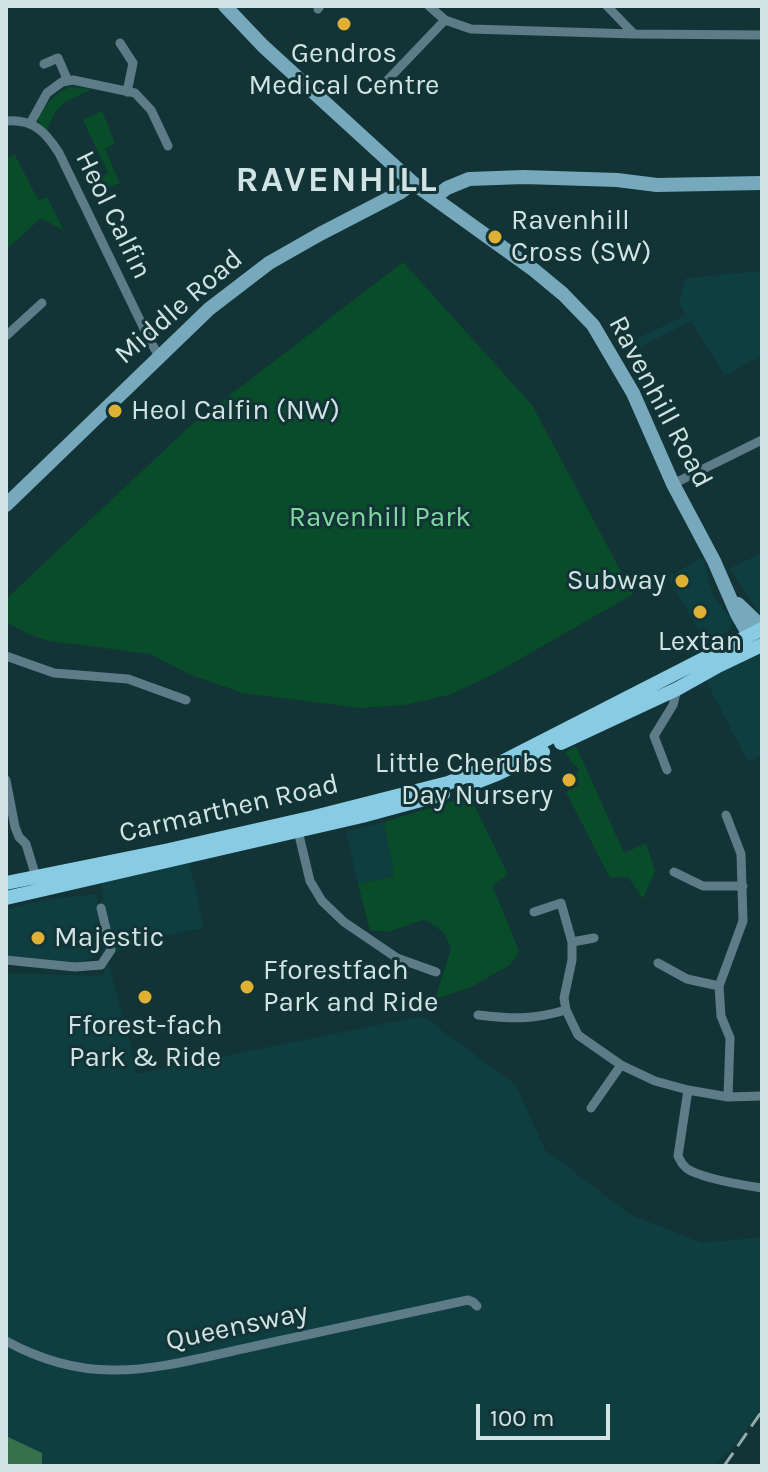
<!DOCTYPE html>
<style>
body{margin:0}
#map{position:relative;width:768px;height:1472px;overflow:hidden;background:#123436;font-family:Karla,sans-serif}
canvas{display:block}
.frame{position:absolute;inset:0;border:8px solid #d1e3e4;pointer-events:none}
.scale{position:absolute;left:476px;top:1404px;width:134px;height:36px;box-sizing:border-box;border:4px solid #d1e3e4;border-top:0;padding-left:10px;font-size:24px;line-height:28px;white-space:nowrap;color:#d1e3e4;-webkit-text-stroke:6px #123436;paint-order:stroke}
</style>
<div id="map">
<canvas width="768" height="1472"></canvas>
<div class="frame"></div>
<div class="scale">100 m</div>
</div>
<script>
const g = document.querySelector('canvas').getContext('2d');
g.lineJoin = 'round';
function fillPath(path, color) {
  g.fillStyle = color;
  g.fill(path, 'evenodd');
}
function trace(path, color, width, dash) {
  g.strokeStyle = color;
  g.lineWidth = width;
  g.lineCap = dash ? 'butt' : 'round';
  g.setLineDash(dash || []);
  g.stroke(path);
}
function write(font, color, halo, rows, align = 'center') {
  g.font = font + ' Karla,sans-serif';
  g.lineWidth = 6;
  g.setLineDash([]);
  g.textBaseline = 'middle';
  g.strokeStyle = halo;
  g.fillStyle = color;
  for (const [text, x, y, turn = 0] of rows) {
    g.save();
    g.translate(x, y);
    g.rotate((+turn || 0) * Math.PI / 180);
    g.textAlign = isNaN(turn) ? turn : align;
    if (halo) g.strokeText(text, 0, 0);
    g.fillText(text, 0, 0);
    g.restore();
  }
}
const built = new Path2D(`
 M762,271V355L725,376L691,321L629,353L624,345L686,315L679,302L686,278Z
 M762,553V613H759L730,568Z
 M703,557L709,583L714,597L731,619L730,628L727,632L706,643L668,577Z
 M762,654V754L748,762L705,679Z
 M384,822L394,876L358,884L346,831Z
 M189,862L204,928L133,942L107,959L128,1035L136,1074L422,1016L516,1085L545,1150L631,1215L702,1243L762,1237V1407L738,1442L714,1466H42L41,1453L6,1436V973L104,976L102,883Z
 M97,894L101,953L79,963L6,956V910L43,900Z`);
const green = new Path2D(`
 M70,87L92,89C66,102 57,101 47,131L40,125L38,118C46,104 54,93 70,87Z
 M102,111L115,143L105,149L120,183L106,188L101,177L108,173L83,120Z
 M15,155L38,200L47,197L64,231L41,218L7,249L6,159Z
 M403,262L532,405L633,594L494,674L449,695L404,705L361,708L243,693L191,675L150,654L49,641L28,634L6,622V599L190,426Z
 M576,746L624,853L646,843L655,871L643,899L628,877L610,878L566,792L579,785L574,775L579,771L576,765L574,766L565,752Z
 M470,796L508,875L492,885L519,951L511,964L471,987L435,999L451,949L444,933L425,919L388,932L370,930L358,884L394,876L384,822Z`);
const forest = new Path2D(`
 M6,1436L42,1453V1466H6Z`);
const street = new Path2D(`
 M429,6L445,20L471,29L634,34L762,35
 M607,6L634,34
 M318,9L320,6
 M120,43L133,63L127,92
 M44,64L58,58L68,81
 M379,89L445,20
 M6,121C33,119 45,131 59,153L150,341L159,356
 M31,122L47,93L62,82L73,80L135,93L151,110L168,146
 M6,336L42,303
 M673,484L762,440
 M6,656L54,673L128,679L186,700
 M667,770L654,736L673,705L677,689
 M6,780L15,827L19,837L26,844L36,877
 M726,815L741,854L743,921L719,986L721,1016L730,1038L728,1097
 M298,831L310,881L322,901L344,922L397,958L436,972
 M674,872L703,886H743
 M534,912L561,903L572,942V960L564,998L566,1010L578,1035L621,1065L655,1081L688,1090L728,1097L762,1096
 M572,942L594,938
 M6,960L75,967L101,965L111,950L101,908
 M658,963L687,979L719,986
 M478,1015C512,1019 532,1020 566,1010
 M688,1090L678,1156C681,1162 684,1168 691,1171C708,1179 742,1185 762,1188
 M591,1108L621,1065
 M6,1341C39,1359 74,1370 112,1370C156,1371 208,1356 251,1347C323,1331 395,1316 468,1300L473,1302L477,1306`);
const secondary = new Path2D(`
 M225,6L263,46L413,183L534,270L563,294L593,325L633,393L673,484L714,561L737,614L749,635
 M434,198L447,188L469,179L524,177L617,180L657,185L762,183
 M6,505L209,309L269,263L320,234L401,192L413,183
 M738,604L762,627`);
const primary = new Path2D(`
 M561,743L677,689L718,666L762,645
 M474,783L497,774L543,752
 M6,883L169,850L314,817L448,783L502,762L762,629
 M6,898L362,816L443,794`);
const rail = new Path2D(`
 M724,1466L762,1411`);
const markers = [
 [344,24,8,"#e0b034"],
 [495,237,8,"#e0b034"],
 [115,411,8,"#e0b034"],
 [682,581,8,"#e0b034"],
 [700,612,8,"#e0b034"],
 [569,780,8,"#e0b034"],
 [38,938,8,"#e0b034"],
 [247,987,8,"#e0b034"],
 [145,997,8,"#e0b034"]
];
const poiNames = [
 ["Gendros",344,54,"center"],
 ["Medical Centre",344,86,"center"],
 ["Ravenhill",511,221],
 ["Cross (SW)",511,253],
 ["Heol Calfin (NW)",131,411],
 ["Subway",666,581,"right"],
 ["Lextan",700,642,"center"],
 ["Little Cherubs",553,764,"right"],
 ["Day Nursery",553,796,"right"],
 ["Majestic",54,938],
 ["Fforestfach",263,971],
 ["Park and Ride",263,1003],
 ["Fforest-fach",145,1026,"center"],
 ["Park & Ride",145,1058,"center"]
];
const streetNames = [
 ["Heol Calfin",113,215,64],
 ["Middle Road",179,307,-41],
 ["Ravenhill Road",660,402,62],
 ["Carmarthen Road",229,809,-13],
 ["Queensway",237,1327,-12]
];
const parkNames = [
 ["Ravenhill Park",380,518]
];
const districtNames = [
 ["RAVENHILL",337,181]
];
fillPath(built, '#0e3e40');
fillPath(green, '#094c29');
fillPath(forest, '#35724c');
trace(street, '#5d7c88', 9);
trace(secondary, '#76a9bb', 14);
trace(primary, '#88cbe2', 14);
trace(rail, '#94abac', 3, [16, 8]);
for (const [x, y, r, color] of markers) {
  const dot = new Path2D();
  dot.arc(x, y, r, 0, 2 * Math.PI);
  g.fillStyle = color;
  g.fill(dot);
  trace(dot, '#123436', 3);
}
write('28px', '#d1e3e4', '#123436', poiNames, 'left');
write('28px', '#d1e3e4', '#123436', streetNames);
write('28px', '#80d89f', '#123436', parkNames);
g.letterSpacing = '2px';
write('bold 36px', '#d1e3e4', '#123436', districtNames);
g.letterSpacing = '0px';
</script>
